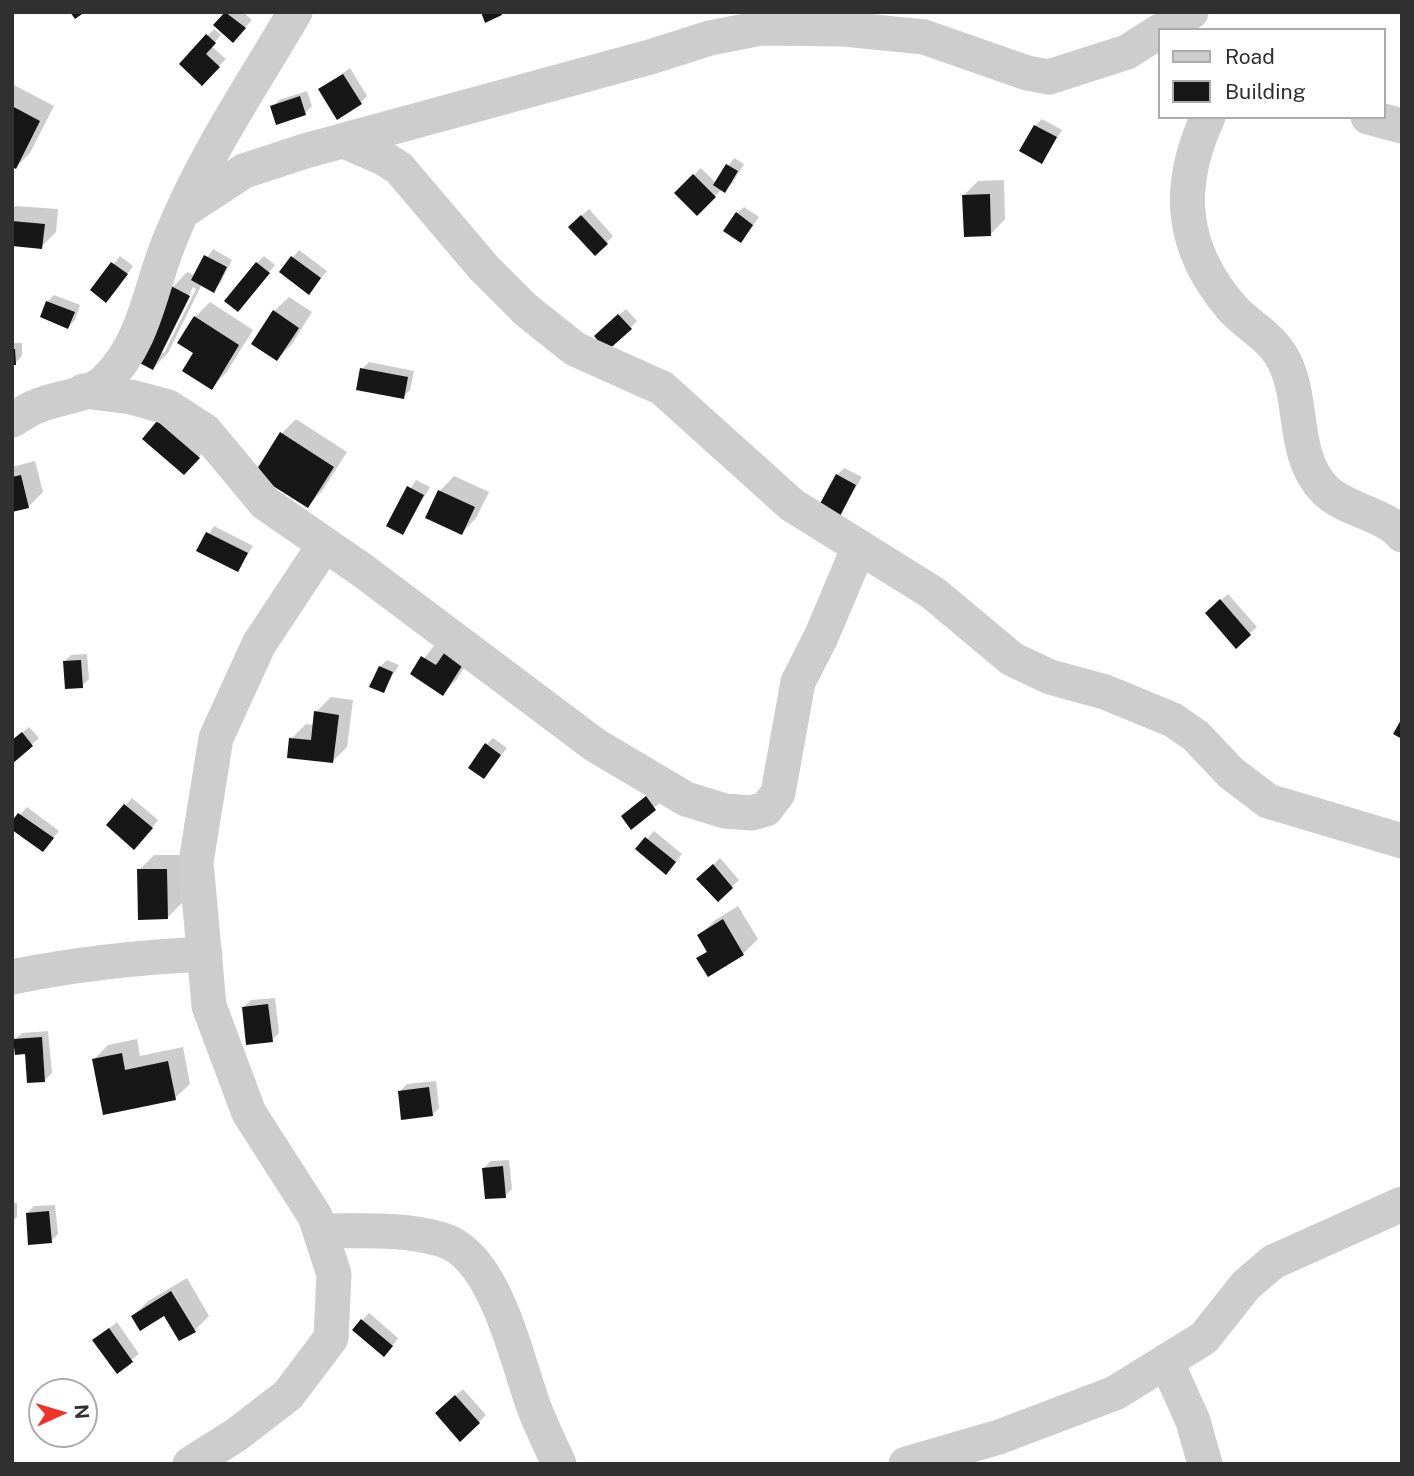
<!DOCTYPE html>
<style>
body{margin:0}
#map{position:relative;width:1414px;height:1476px;overflow:hidden;background:#fff;font-family:"Public Sans",sans-serif}
canvas{display:block}
.frame{position:absolute;inset:0;border:14px solid #303030;pointer-events:none}
.legend{position:absolute;left:1158px;top:28px;width:228px;height:91px;box-sizing:border-box;background:#fff;border:2px solid #acacac;margin:0;padding:9px 12px;list-style:none;font-size:21px;color:#303030}
.legend li{display:flex;align-items:center;gap:14px;height:35px}
.legend b{width:35px;border:2px solid #acacac}
.north{position:absolute;left:28px;top:1378px;width:70px;height:70px;box-sizing:border-box;background:#fff;border:2px solid #acacac;border-radius:50%;rotate:86deg;font-size:19px;font-weight:700;line-height:28px;text-align:center;color:#303030}
.north::after{content:'';display:block;margin:auto;width:24px;height:32px;background:#f0332a;clip-path:polygon(50% 0,100% 100%,50% 72%,0 100%)}
</style>
<div id="map">
<canvas width="1414" height="1476"></canvas>
<div class="frame"></div>
<ul class="legend">
<li><b style="height:9px;background:#cdcdcd"></b>Road</li>
<li><b style="height:19px;background:#171717"></b>Building</li>
</ul>
<div class="north">N</div>
</div>
<script>
const g = document.querySelector('canvas').getContext('2d');
g.lineJoin = 'round';
function fillPath(path, color) {
  g.fillStyle = color;
  g.fill(path, 'evenodd');
}
function trace(path, color, width, dash) {
  g.strokeStyle = color;
  g.lineWidth = width;
  g.lineCap = dash ? 'butt' : 'round';
  g.setLineDash(dash || []);
  g.stroke(path);
}
const shadow = new Path2D(`
 M228,12H243L252,20L233,40L216,25Z
 M214,29L221,35L211,46L226,59L202,84L181,64Z
 M350,68L367,96L360,103L320,89Z
 M12,84L54,106L30,153L16,167L12,166Z
 M307,91L312,106L305,113L272,107L279,100Z
 M1042,119L1062,130L1042,162L1035,126Z
 M734,158L744,164L732,184L725,190L722,189L697,214L676,193L701,168L716,183Z
 M1004,180L1005,219L991,234L963,196L978,181Z
 M15,206L58,209L56,232L41,247L12,244V209Z
 M744,207L759,217L747,234L737,213Z
 M589,209L613,236L595,254L570,227Z
 M213,249L232,260L220,284L213,290L202,284L168,353L153,368L136,359L173,287L187,272L195,276ZM193,287L196,289L164,353H160Z
 M299,250L327,271L309,292L281,272Z
 M120,256L133,266L113,294L93,290Z
 M264,256L275,265L245,303L257,263Z
 M54,295L80,305L75,320L68,327L47,302Z
 M289,297L312,312L292,344L277,359L274,311Z
 M210,302L253,330L226,373L211,388L196,353L195,317Z
 M626,309L637,321L630,328L603,329Z
 M12,343H22V356L15,363H12Z
 M369,362L414,371L410,390L403,397L362,369Z
 M296,419L347,452L322,491L308,506L282,433Z
 M159,422L213,442L184,473Z
 M35,461L43,492L28,507L12,511V467Z
 M844,468L862,477L837,520V475Z
 M454,476L489,492L476,518L462,533L440,491Z
 M416,480L430,487L403,533L388,526Z
 M214,526L253,546L237,570L199,550Z
 M1228,594L1257,627L1236,646L1207,613Z
 M437,642L480,643L457,679L443,694L412,674Z
 M87,654L89,679L82,686L64,662L71,655Z
 M387,660L399,665L383,691L380,667Z
 M331,697L353,700L347,747L332,762L291,739L306,724L314,725L316,712Z
 M29,727L39,738L12,762V741Z
 M493,738L507,748L484,777L486,745Z
 M653,791L662,801L631,827L630,810Z
 M132,798L158,820L141,841L108,825Z
 M27,807L59,831L43,850L12,824Z
 M654,831L682,854L673,865L638,849Z
 M154,855H181L182,903L168,917L139,870Z
 M720,858L739,880L718,900L699,879Z
 M738,906L758,939L743,954L708,975L699,959L707,950L699,936L714,921Z
 M275,998L279,1033L272,1040L244,1007L251,1000Z
 M48,1031L52,1073L45,1080L27,1052L15,1040L22,1033Z
 M137,1039L140,1056L183,1047L190,1084L175,1098L93,1060L108,1045Z
 M436,1081L439,1108L432,1115L400,1091L407,1084Z
 M509,1160L512,1189L505,1196L484,1168L491,1161Z
 M12,1203H17V1217L12,1222Z
 M55,1205L58,1234L51,1241L27,1213L34,1206Z
 M187,1278L209,1316L194,1331L165,1314L133,1316L148,1301Z
 M369,1313L398,1338L391,1348L354,1330Z
 M117,1322L139,1354L117,1371L95,1340Z
 M463,1389L486,1415L479,1422L445,1406Z`);
const building = new Path2D(`
 M70,12H85L75,19Z
 M225,12L246,28L233,43L213,25Z
 M481,12H501L502,15L485,23Z
 M206,34L216,43L206,54L220,67L202,86L179,64Z
 M343,74L362,104L337,120L318,89Z
 M300,96L306,115L276,125L270,106Z
 M12,106L40,121L16,169L12,167Z
 M1034,125L1057,137L1042,164L1019,151Z
 M726,164L738,171L725,193L713,185Z
 M693,174L716,197L697,216L674,193Z
 M990,194L991,236L964,237L962,195Z
 M736,212L753,225L741,243L723,231Z
 M581,215L608,244L595,256L568,227Z
 M12,221L45,224L42,249L12,246Z
 M204,255L227,267L214,293L191,280Z
 M291,256L321,278L309,295L279,272Z
 M111,262L128,274L106,303L90,290Z
 M256,262L270,273L238,312L224,301Z
 M171,286L190,296L153,370L134,360Z
 M46,301L75,312L68,329L40,317Z
 M273,310L299,328L277,361L251,344Z
 M618,314L632,329L607,351L594,336Z
 M194,316L239,345L212,390L182,371L193,353L177,343Z
 M12,349H15L16,365H12Z
 M360,368L408,377L404,399L356,390Z
 M157,421L200,458L184,475L142,439Z
 M280,432L334,467L308,508L254,474Z
 M836,474L856,485L837,522L816,511Z
 M21,475L29,508L12,512V477Z
 M407,486L424,495L403,535L386,526Z
 M438,490L475,507L462,535L425,518Z
 M206,532L248,553L238,572L196,551Z
 M1220,599L1251,635L1236,649L1205,613Z
 M449,646L467,658L443,696L410,674L421,656L436,665Z
 M81,660L83,688L65,689L63,661Z
 M379,666L393,672L384,693L369,687Z
 M314,711L339,715L333,763L287,758L289,738L311,740Z
 M1402,718V739L1393,734Z
 M22,732L33,746L12,764V740Z
 M485,743L501,755L484,779L468,768Z
 M646,796L656,810L631,830L621,816Z
 M124,804L153,828L134,850L106,825Z
 M18,813L54,838L43,852L12,830V821Z
 M645,837L676,862L666,875L635,849Z
 M713,864L733,888L718,902L696,879Z
 M137,869H167L168,919L138,920Z
 M723,919L744,955L708,977L696,958L707,952L697,935Z
 M268,1004L273,1042L246,1045L242,1007Z
 M42,1037L45,1082L27,1083L25,1054L15,1055L13,1039Z
 M122,1053L125,1070L168,1061L176,1100L103,1115L92,1059Z
 M429,1087L433,1116L401,1120L398,1091Z
 M503,1166L506,1198L485,1199L482,1168Z
 M49,1211L52,1243L28,1245L26,1213Z
 M171,1291L196,1332L179,1341L164,1316L140,1331L131,1316Z
 M361,1319L393,1346L384,1357L352,1330Z
 M109,1328L133,1362L117,1374L92,1340Z
 M455,1395L480,1423L460,1442L435,1413Z`);
const street = new Path2D(`
 M1163,30L1191,12
 M1208,117C1175,188 1181,249 1232,308C1251,329 1274,337 1286,365C1304,406 1292,456 1325,490C1345,510 1387,515 1402,535
 M1368,117L1402,126
 M344,141L383,158L399,168L484,268L526,310L575,349L662,388L792,505L933,593L1012,659L1050,677L1105,692L1173,720L1196,736L1231,773L1268,801L1402,841
 M183,211L244,171L305,151L650,57L710,38L761,28L844,29L924,37L1027,73L1049,77L1127,52L1160,31
 M83,391L131,397L168,407L205,431L265,503L362,570L595,745L686,799L725,811L751,813L766,809L778,793L798,682L821,637L859,547
 M12,420C20,416 27,410 35,407C56,397 87,397 105,381C146,342 150,286 171,237C203,157 252,86 295,12
 M12,977C76,964 140,957 205,954
 M320,1231C360,1231 404,1228 443,1240C497,1257 517,1363 535,1410C542,1428 551,1446 559,1464
 M1166,1361L1193,1421L1205,1464
 M190,1464L236,1435L288,1395L331,1338L334,1274L315,1216L249,1113L209,1006L196,862L216,738L259,644L325,544
 M906,1464L999,1437L1115,1393L1204,1338L1246,1285L1273,1262L1402,1204`);
fillPath(shadow, '#0003');
fillPath(building, '#171717');
trace(street, '#cdcdcd', 35);
</script>
